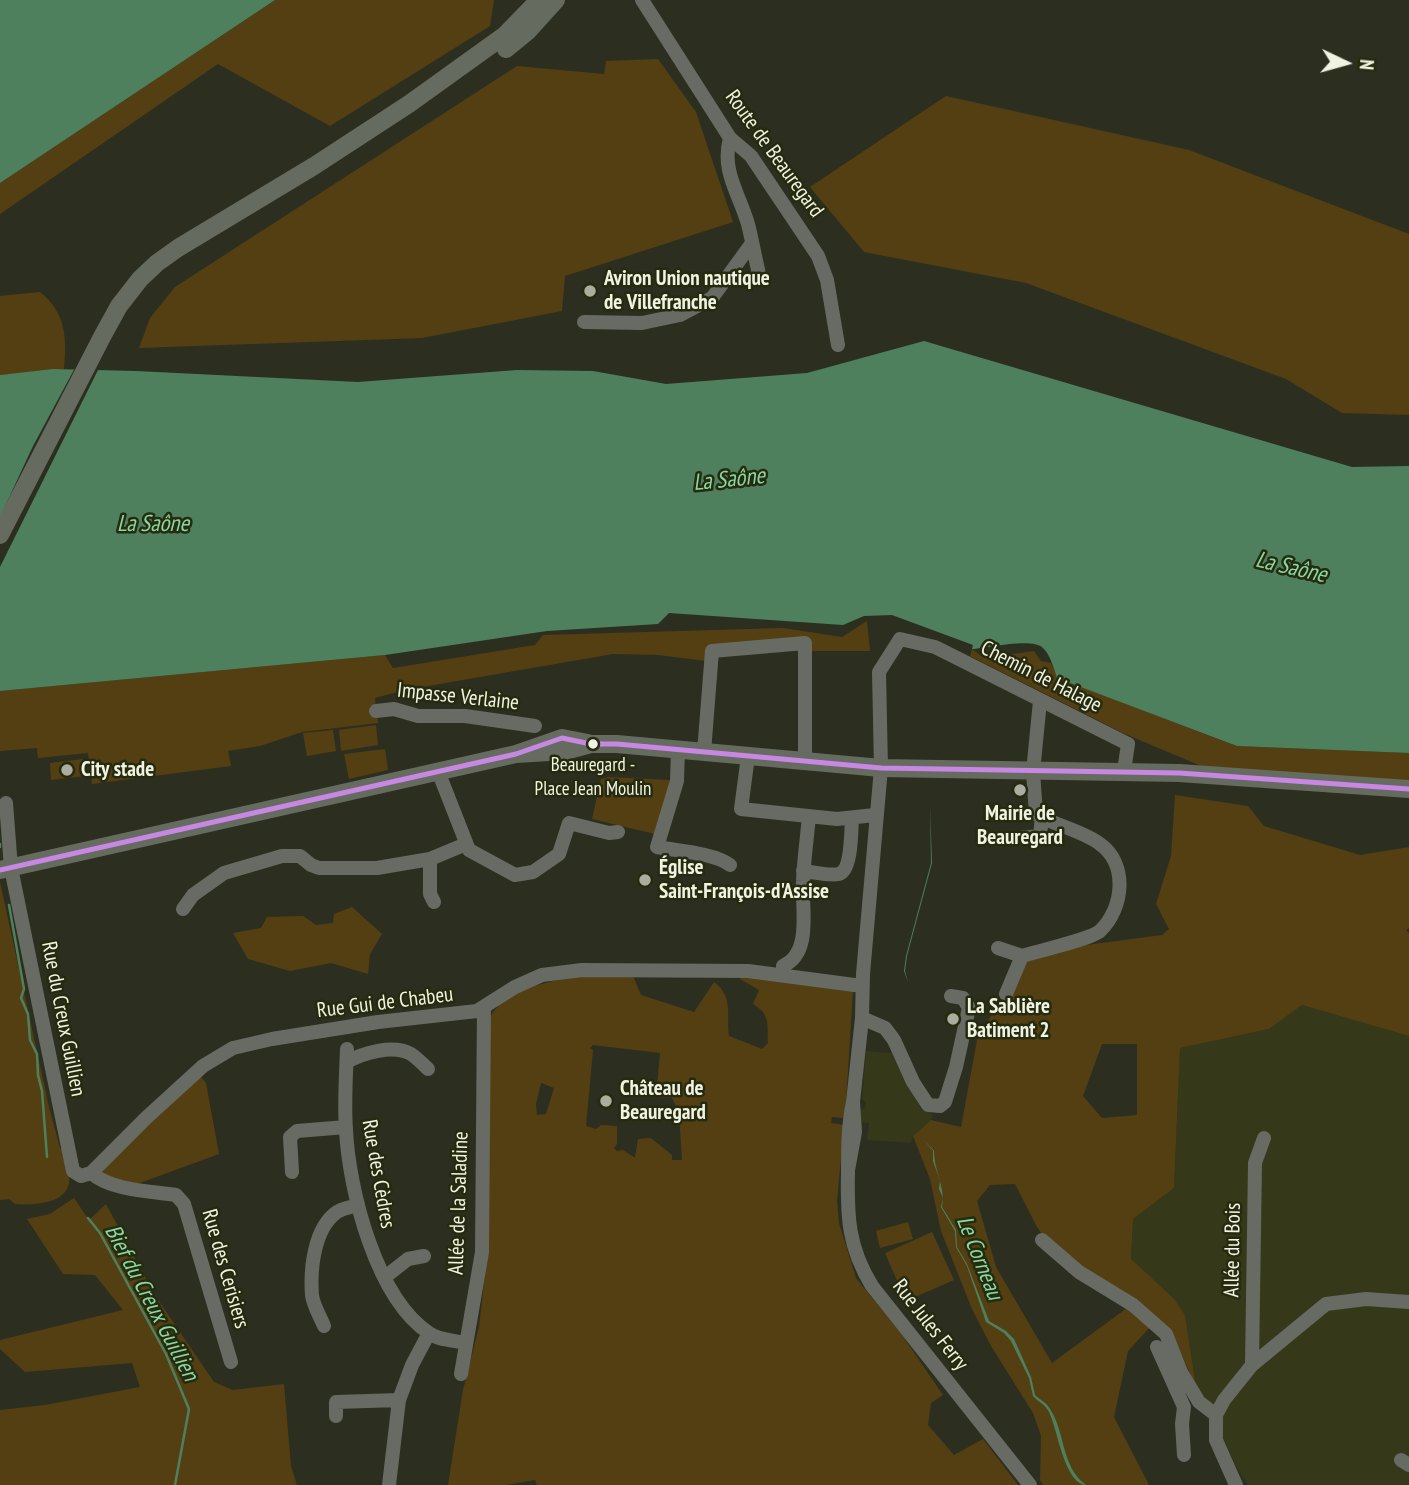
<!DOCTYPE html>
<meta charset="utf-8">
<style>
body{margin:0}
#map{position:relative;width:1409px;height:1485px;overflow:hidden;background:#2c2f1f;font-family:"PT Sans Narrow",sans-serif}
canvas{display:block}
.north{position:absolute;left:1311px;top:28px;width:70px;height:70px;-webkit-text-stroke:5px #262b0f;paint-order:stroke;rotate:95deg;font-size:19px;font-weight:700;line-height:28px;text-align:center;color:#f0f3e2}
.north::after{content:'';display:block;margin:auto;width:24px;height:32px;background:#f0f3e2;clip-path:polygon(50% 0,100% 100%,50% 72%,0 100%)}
</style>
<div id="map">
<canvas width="1409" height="1485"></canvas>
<div class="north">N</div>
</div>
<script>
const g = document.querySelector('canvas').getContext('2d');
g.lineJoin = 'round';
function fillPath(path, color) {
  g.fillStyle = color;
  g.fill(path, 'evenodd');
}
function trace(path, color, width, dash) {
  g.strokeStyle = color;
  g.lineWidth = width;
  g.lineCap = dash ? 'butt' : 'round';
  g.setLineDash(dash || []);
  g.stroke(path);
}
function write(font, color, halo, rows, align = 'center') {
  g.font = font + ' "PT Sans Narrow",sans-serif';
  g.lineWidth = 5;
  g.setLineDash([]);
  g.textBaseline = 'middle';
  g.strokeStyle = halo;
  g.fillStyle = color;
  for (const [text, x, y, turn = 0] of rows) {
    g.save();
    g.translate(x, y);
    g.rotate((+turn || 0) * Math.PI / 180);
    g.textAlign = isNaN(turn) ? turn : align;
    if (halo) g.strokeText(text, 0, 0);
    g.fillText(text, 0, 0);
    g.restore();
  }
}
const built = new Path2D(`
 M1302,1005L1409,1036V1485H1248L1237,1468L1211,1412L1196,1387L1185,1315L1131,1259L1133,1219L1174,1188L1180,1048L1269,1029Z
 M866,1051L893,1053L921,1109L933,1115L931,1120L913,1136L911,1143L867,1140L869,1123L860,1122L861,1109L865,1108L866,1102L862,1099Z`);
const green = new Path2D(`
 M275,0H494L490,26L330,126L218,64L0,214V183Z
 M658,59L696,112L733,222L565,276L562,311L422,338L139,348L150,318L175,287L517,66L604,74L606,61Z
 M946,96L1189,150L1409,234V415L1342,413L1286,379L1026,283L864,252L810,187Z
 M40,292C66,313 67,338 64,369L0,375V296Z
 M867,621L870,651H712L707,661L658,655L613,654L405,690L375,698L378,723L302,732L260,746L228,751L231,766L92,784L88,753L38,758L37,748L0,751V691L385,655L393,668L535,645L543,635L783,628L842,637Z
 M972,649L984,658L1034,651L1041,661L1051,663L1058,678L1237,746L1409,753V782L1201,766L1123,733L970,656Z
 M376,725L378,745L341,751L339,730Z
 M333,730L336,751L307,756L303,733Z
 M385,749L388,770L349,779L344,754Z
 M83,759L85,776L51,780L50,763Z
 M608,777L671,780L655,834L592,819L601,779Z
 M1175,795L1248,806L1264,826L1360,855L1409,847V928L1406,930L1409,933V1036L1302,1005L1269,1029L1180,1048L1174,1188L1133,1219L1131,1259L1174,1299L1185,1315L1196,1387L1172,1333L1053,1250L1037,1227L1015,1184L990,1185L977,1201L996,1267L1052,1363L1127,1308L1154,1323L1128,1351L1114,1417L1149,1485H1043L1040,1480L1041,1436L1033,1413L991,1346L972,1309L941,1231L930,1179L913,1136L931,1120L961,1127L978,1035L1006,994L1026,956L1056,949L1162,935L1169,929L1156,904L1171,856ZM1102,1044H1137V1115L1102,1118L1083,1096Z
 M0,882L49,1107L60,1148L63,1150C65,1160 71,1173 69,1183C65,1205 31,1205 15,1204L9,1199L0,1200Z
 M352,907L382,934L370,954L368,974L331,963L290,971L248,959L233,933L261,928L267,917L303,916L316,925L333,923L334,914Z
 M577,976H633L641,995L694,1012L714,982C734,997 726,1014 729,1036L762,1049L768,1043C767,1024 771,1015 753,1004L759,990L740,979L742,976L853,991L845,1118L832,1117L831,1123L844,1125L837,1201L839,1223L856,1278L902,1335L943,1395L931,1403L928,1425L954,1455L983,1439L1018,1485H537L535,1480L506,1485H448L463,1390L479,1327L484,1283L488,1174L487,1023C502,989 544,983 577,976ZM593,1045L660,1053L656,1097L672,1098L679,1112L682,1160H672V1155L651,1138L638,1139L635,1158L623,1150L617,1151L614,1148L617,1144V1126L601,1125L596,1129L586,1126L593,1050L590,1048ZM541,1083L554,1088L546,1114L537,1115L536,1104Z
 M200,1076L206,1083L219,1154L137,1184L110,1178L103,1172V1167Z
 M74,1198L89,1220L106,1204L154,1294L214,1382L233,1390L284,1384L291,1466L297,1485H0V1410L45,1405L140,1387L132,1363L25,1372L0,1349V1340L123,1310L95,1275L63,1274L27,1219L50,1214Z
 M908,1222L913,1239L880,1248L876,1231Z
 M932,1232L954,1280L906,1301L885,1253Z`);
const water = new Path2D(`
 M0,0H275L0,183Z
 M924,341L1352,467L1409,466V753L1237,746L1057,678C1054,669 1050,654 1043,648C1033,637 986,648 972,649L973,645L892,615L864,616L843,625L669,613L658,624L547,631L385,655L0,691V375L53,369L136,371L358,382L517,370L593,371L666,384L807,373Z
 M930,804L932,863L907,956L905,971L908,982L904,971L906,956L931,863Z
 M924,1140L934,1151C934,1171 946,1188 942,1207L956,1230L957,1247L967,1264L989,1321L1006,1331L1014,1339L1031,1377L1035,1395C1039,1399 1044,1401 1048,1406C1066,1430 1060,1466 1086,1485C1064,1483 1058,1430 1049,1412C1045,1404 1038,1402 1033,1396L1029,1378L1011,1341L1004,1333L986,1322L967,1266L956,1247L955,1231L941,1207L943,1198L939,1189L940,1181L933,1161V1151Z`);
const pier = new Path2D(`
 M76,366H100L0,567V517L33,446Z`);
const stream = new Path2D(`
 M0,844V847
 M9,905L24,989L21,998L28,1014L30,1040L37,1054L38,1075L42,1091L47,1157
 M88,1218L100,1233L166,1354L189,1409L175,1485`);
const minor = new Path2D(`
 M642,0L730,138L751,156L818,256L827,280L838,345
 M730,138C721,171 739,193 748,224C752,240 755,257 759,274
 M584,322L642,323L680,315L712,298L752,243
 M376,711L394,709L418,716H465L535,726
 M678,749L677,781L657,847C678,851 714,853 730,865
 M704,752L712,651L805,643V762
 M748,756L741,809L837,819L875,815
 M438,771L469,850L515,875L533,872L559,854L569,823L609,833L618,832
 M6,803L11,868L73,1171L81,1176L91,1173L146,1118L203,1066L233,1048L272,1039L378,1022L477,1011L515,987L542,975L582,970L748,971L862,986
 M1008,839L1040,836L1042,817
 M430,859V894L434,902
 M803,871C814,872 829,876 839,874C852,870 851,831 852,819
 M183,909L193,895L224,873L282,856H300L311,865L319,868H377L430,859L466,844
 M998,948L1022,956
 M783,966C813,953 801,906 803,881C804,859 807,838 809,816
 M1006,994L1022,956C1038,951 1091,939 1100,931C1124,908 1128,864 1100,844C1083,831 1056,826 1036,814L1033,772L1040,701
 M862,1018L885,1028L894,1040L913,1082L928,1105L940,1106L945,1102L956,1067L969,1008L963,998L951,996
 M347,1049C346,1076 344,1103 346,1130C349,1190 376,1298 429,1333C438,1340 453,1340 465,1343
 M347,1062C363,1053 393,1044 411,1054C417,1058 423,1064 428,1069
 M853,1102L862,1018L863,974L881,768L879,672L900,639L935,647L955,657L1128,744L1124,771
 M848,1170L855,1132L853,1102C848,1125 848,1148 848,1172C847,1216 848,1247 872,1286L1030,1485
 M292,1172L290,1137L297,1131L346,1127
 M91,1173C113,1191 150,1191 176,1195L184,1204L231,1362
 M1042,1240L1079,1272L1133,1305L1166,1334L1181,1372L1199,1402L1216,1415
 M385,1277L408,1259L424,1256
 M324,1326C320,1316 313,1305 312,1295C310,1269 314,1228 337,1212C343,1208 351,1207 358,1205
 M1157,1347L1184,1407L1182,1424L1184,1455
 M1252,1365L1255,1163L1264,1138
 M461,1374L482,1252L484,1007
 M336,1416V1402L399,1400
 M1401,1460L1409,1465
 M389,1485L399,1400L412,1365L429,1333
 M1236,1485L1216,1440V1415L1224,1400L1252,1365L1326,1304L1366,1299L1409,1302`);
const major = new Path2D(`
 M506,49L528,31L556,0
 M0,535L103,335L119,306L140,279L157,263L178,248L314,166L409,104L505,35L539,0
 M516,754L565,751L591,744H617L881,768L1179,773L1409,789
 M0,870L516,754L562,738L588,743`);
const bus1 = new Path2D(`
 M0,870L516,754L562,738L591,744H617L881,768L1179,773L1409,789`);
const markers = [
 [590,291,7,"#abae9e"],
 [593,744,6,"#f0f3e2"],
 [67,770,7,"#abae9e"],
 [1020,790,7,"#abae9e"],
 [645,880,7,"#abae9e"],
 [953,1019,7,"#abae9e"],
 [606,1101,7,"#abae9e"]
];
const busNames = [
 ["Beauregard -",593,766],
 ["Place Jean Moulin",593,790]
];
const streetNames = [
 ["Route de Beauregard",774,154,54],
 ["Chemin de Halage",1041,677,27],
 ["Impasse Verlaine",458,697,6],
 ["Rue Gui de Chabeu",385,1003,-7],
 ["Rue du Creux Guillien",63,1019,79],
 ["Rue des Cèdres",378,1174,80],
 ["Allée de la Saladine",459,1203,-88],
 ["Allée du Bois",1233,1250,-89],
 ["Rue des Cerisiers",225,1269,74],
 ["Rue Jules Ferry",930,1325,52]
];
const poiNames = [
 ["Aviron Union nautique",604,279],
 ["de Villefranche",604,303],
 ["City stade",81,770],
 ["Mairie de",1020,814,"center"],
 ["Beauregard",1020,838,"center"],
 ["Église",659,868],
 ["Saint-François-d'Assise",659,892],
 ["La Sablière",967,1007],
 ["Batiment 2",967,1031],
 ["Château de",620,1089],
 ["Beauregard",620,1113]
];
const waterNames = [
 ["La Saône",729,480,-6],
 ["La Saône",153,524],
 ["La Saône",1291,568,13],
 ["Le Corneau",979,1258,68],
 ["Bief du Creux Guillien",151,1303,62]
];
fillPath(built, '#353919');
fillPath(green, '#543f13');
fillPath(water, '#4e805e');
fillPath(pier, '#2c2f1f');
trace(stream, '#4e805e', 2.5);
trace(minor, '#676b63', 14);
trace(major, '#666b5f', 18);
trace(bus1, '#c787e3', 5);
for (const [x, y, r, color] of markers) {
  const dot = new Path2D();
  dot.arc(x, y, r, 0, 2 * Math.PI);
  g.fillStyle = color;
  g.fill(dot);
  trace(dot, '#262b0f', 2.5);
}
write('19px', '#f0f3e2', '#262b0f', busNames);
write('21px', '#f0f3e2', '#262b0f', streetNames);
write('bold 21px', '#f0f3e2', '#262b0f', poiNames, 'left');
write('italic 23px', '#87d8a2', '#262b0f', waterNames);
</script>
